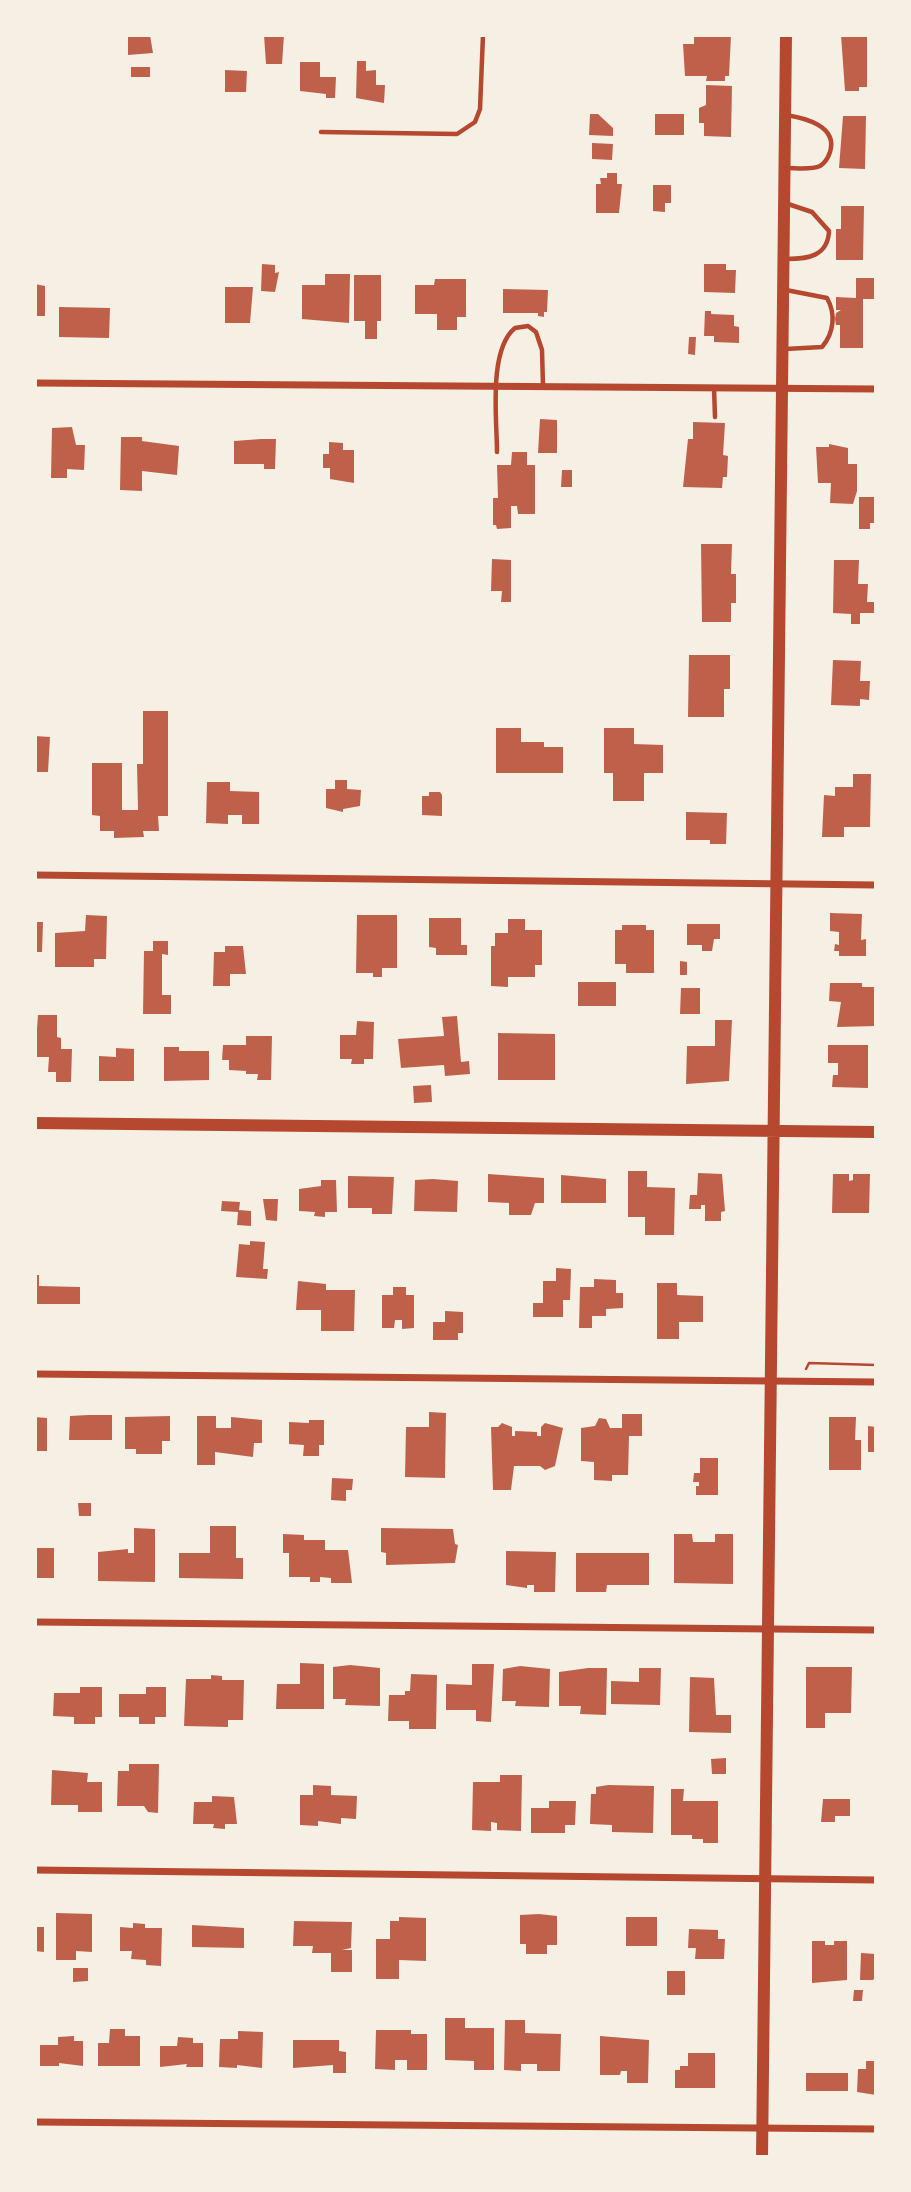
<!DOCTYPE html>
<style>
body{margin:0}
#map{position:relative;width:911px;height:2192px;overflow:hidden;background:#f6efe4;font-family:Barlow,sans-serif}
canvas{display:block}
.frame{position:absolute;inset:0;border:37px solid #f6efe4;pointer-events:none}
</style>
<div id="map">
<canvas width="911" height="2192"></canvas>
<div class="frame"></div>
</div>
<script>
const g = document.querySelector('canvas').getContext('2d');
g.lineJoin = 'round';
function fillPath(path, color) {
  g.fillStyle = color;
  g.fill(path, 'evenodd');
}
function trace(path, color, width, dash) {
  g.strokeStyle = color;
  g.lineWidth = width;
  g.lineCap = dash ? 'butt' : 'round';
  g.setLineDash(dash || []);
  g.stroke(path);
}
const building = new Path2D(`
 M128,35H150L153,53L128,55Z
 M264,35H284L282,64H266Z
 M694,35H731L729,76H725V81H706L707,76H685L683,44H694Z
 M841,35H867V87H859V91H845Z
 M357,61H366V71L376,70V85H385L384,103L356,98Z
 M300,62H320V77H336L335,98H326V94L300,91Z
 M131,67H150V77H131Z
 M225,70L247,71L246,92H225Z
 M706,85L732,86L731,137L704,136V123H699V108L706,105Z
 M590,114H598L613,128V136L589,135Z
 M655,114H684V135H655Z
 M843,116H866L865,169L839,168Z
 M592,143L613,144L612,160L592,159Z
 M607,173H617V184H622L619,213H596V184H601L600,178H607Z
 M653,185H671V203H665V212L653,211Z
 M841,206H864L863,260H836V229H841Z
 M262,264L275,265V273L279,272L275,292L261,291Z
 M704,264H726V270H736L735,293L704,292Z
 M325,274H350L349,323L302,319V285H325Z
 M354,275H381V321H377V339H365V321H354Z
 M856,278H876V299H863V348H840V325H836L835,319L836,313L841,310H836V297L856,298Z
 M435,279H466V317H457V330H437V314H415V285H434Z
 M35,284L45,286V316H35Z
 M225,287H253L250,323H225Z
 M503,289L548,290L547,312H544V317L538,316V313H503Z
 M59,307L110,308L109,338L59,337Z
 M705,311H711V314L734,315V326L739,327V343L714,342V336H704Z
 M689,337H696L695,355L688,354Z
 M540,419L557,420V453H538Z
 M693,422L725,423L723,455L728,456L727,477H723L722,488L683,487L688,439H693Z
 M72,427L76,445H85L84,470L67,469V478H51L52,428Z
 M121,437H142V441L179,446L177,475L142,471V491L120,490Z
 M261,439H276L275,469H264V464H234V441Z
 M329,442L343,443V450H354V483L330,479V468H323V454H329Z
 M829,444L848,448V464H857V491L853,504L830,503L831,483H818L816,447H829Z
 M512,452H527V465H535V514H518L517,506H511V528L497,529L496,525H493V498H498L497,465H511Z
 M562,470H572V487H561Z
 M859,497H876V523H870V529H859Z
 M701,544H732L731,574H736V603H731V622H702Z
 M492,559L511,560V602H501L502,591H491Z
 M834,560H859L858,584H868L867,602H876V613H860V624H851V614L833,613Z
 M689,655H730V689H724V717H688Z
 M833,660L861,661L860,681H870L869,700L860,699V706L831,705Z
 M143,711H168V816H158L159,831H143L144,837L114,838V831H100V816L92,815V763H122V810H138L137,764H143Z
 M496,728H521V742H544V747H563V773H496Z
 M604,728H634V744L663,745V773H644V801H613V773H604Z
 M35,736L50,737L48,772H35Z
 M853,774H871L870,827H844V837H822L824,795L835,796V787H853Z
 M335,780H347V789L361,790L360,806L343,809V812L326,808V789H335Z
 M207,782H230V791L259,792V824H242V815H228V824L206,823Z
 M429,792H440L442,795V816L422,815V796H429Z
 M686,812L727,813L726,844H710V840H686Z
 M830,913L862,914L861,940L866,939V956H839V951H834L835,944L839,945V932L830,931Z
 M86,915L107,916L106,959H94V967H55V933L85,931Z
 M357,915H397V968H382V977H373V973H356Z
 M429,918H461V945H467V955H436V948L429,947Z
 M508,919H525V930H542V965H535V977H508V987L491,986V946H495V933H508Z
 M35,922H43L42,952H35Z
 M687,924H720V939H714L712,951H702V945H687Z
 M622,925H646V930H654V973H626V964H615V930H622Z
 M153,941H168V955L162,954V995H171V1014H143L144,951H153Z
 M225,946H243L246,974H230V986H213L214,952H225Z
 M680,961L687,962V975H680Z
 M578,982H616V1006H578Z
 M830,983H862V987H876V1026L837,1027L841,1002L829,1001Z
 M681,988H700V1014H680Z
 M38,1015H57V1037L61,1038V1049H72L71,1082H56V1072H48L49,1057H35Z
 M457,1016L461,1062L469,1061L470,1074L445,1076L444,1065L401,1068L398,1039L444,1036L442,1017Z
 M715,1020H732L729,1081L686,1084L687,1046H715Z
 M357,1021L374,1022L373,1059H364V1064H351L352,1059H340V1035H356Z
 M498,1033L555,1034V1080H498Z
 M246,1036H272L271,1080H257L258,1074H246V1071L229,1070V1060H222L223,1045H246Z
 M828,1045H868V1088L832,1087L833,1075H838V1063H828Z
 M164,1047H179V1051H209V1080L164,1081Z
 M116,1048L134,1049V1081H99V1056L116,1057Z
 M431,1085L432,1102L414,1103L413,1086Z
 M628,1171H647V1187L675,1188L674,1235H645V1217H628Z
 M698,1173L722,1174L725,1211L721,1212V1221H705V1205H701V1209H689L690,1195H697Z
 M488,1174L544,1178V1203H535L531,1215H509V1203L488,1202Z
 M833,1174H849V1181L853,1180V1174H870L869,1213H832Z
 M561,1175L606,1179V1203H561Z
 M348,1176L394,1177L392,1214H372V1208H348Z
 M433,1179L458,1181L457,1212L414,1211L415,1180Z
 M321,1180H336L337,1212H325V1217L314,1216L315,1212L299,1211V1189L321,1186Z
 M263,1199H278L277,1221L266,1220Z
 M222,1201L240,1202L239,1210L251,1211V1226L237,1225L238,1212L221,1211Z
 M250,1241L265,1242L263,1269H268L267,1279L236,1277L239,1244L250,1245Z
 M556,1268L571,1269L570,1300H563V1317H533V1303H543V1281H556Z
 M35,1275H39V1286L80,1287V1304H35Z
 M594,1279L616,1280V1293H623V1308L606,1309V1316H592V1328H579L580,1287H594Z
 M298,1281L326,1284V1290H355L354,1331H321V1310H296Z
 M657,1283H677V1295L703,1296V1322H679V1339H657Z
 M393,1287H406V1295H414V1328L402,1329V1320H395L394,1328H382V1295H393Z
 M445,1311L463,1312V1333H458V1340H433V1322H445Z
 M429,1412L446,1413L445,1478L405,1477L406,1427H429Z
 M622,1414H642V1436H629L628,1475H612V1481L594,1480V1462L581,1461V1428L595,1426L599,1418L606,1419L610,1428H622Z
 M88,1415H112V1440H69L70,1416Z
 M170,1416V1441H162V1454H136V1449H125V1417Z
 M197,1416H216V1428H231V1417L262,1420V1443H254L253,1457L215,1452V1465H197Z
 M35,1417L47,1418V1451H35Z
 M829,1417H856L855,1440H861V1470H829Z
 M309,1420H324V1445H319V1456H303L304,1445L289,1444V1422L309,1423Z
 M502,1423L512,1427V1436H515V1431L537,1432V1436H541V1427L545,1423L563,1428L555,1466L545,1470L540,1466H514L511,1490H493L491,1427H498Z
 M868,1426L876,1427V1452H868Z
 M700,1458H718V1495H696V1486H699V1482H693L694,1473H700Z
 M332,1478L353,1479L352,1490H346V1501L331,1500Z
 M78,1503H91V1516H79Z
 M210,1526H236V1558H243V1579L179,1578V1553H210Z
 M134,1528L155,1529V1582L98,1581V1552L128,1549V1553H134Z
 M381,1528L453,1529L455,1544L458,1545L455,1563L386,1565V1553L381,1552Z
 M283,1534L304,1535V1540H325V1550H348L352,1583H331V1578L320,1577V1582H310V1577H289V1553H283Z
 M674,1534H692L693,1542H715V1534H733V1584L674,1583Z
 M35,1548H54V1578H35Z
 M506,1551L556,1552L555,1592H534V1585H527V1588L506,1585Z
 M576,1553H649V1585H607L606,1592H576Z
 M300,1663L324,1664V1709H276L277,1684H300Z
 M472,1664H494L491,1722L476,1721V1710H446V1684L472,1685Z
 M350,1665L380,1668V1706L345,1705L346,1699H333V1667Z
 M520,1666L550,1669L549,1707L515,1706L516,1701H502L503,1669Z
 M806,1667H852L851,1713H825V1728H806Z
 M588,1668H607L606,1715L580,1714L581,1706H559V1672Z
 M639,1668H661L660,1705L611,1704V1681L639,1682Z
 M411,1674L437,1675L436,1729H409V1721H388L389,1695H405V1691H410Z
 M211,1675L222,1676V1680H244L243,1720H228V1727L184,1726L186,1679H211Z
 M690,1677L714,1678L716,1715H731V1733L689,1732Z
 M80,1687H102V1717H95V1724H74V1717L53,1716L54,1693H80Z
 M146,1687H166V1717H155V1724H139V1717H119V1694H146Z
 M726,1758V1774H712L711,1759Z
 M129,1764H159L158,1813L148,1812L144,1806H117L118,1771H129Z
 M52,1770L88,1773L87,1782H102V1812H78V1805H51Z
 M500,1775H522L521,1831L497,1830V1823L491,1822V1831L472,1830L473,1782H500Z
 M313,1785L331,1786V1795L357,1796L356,1819L341,1818V1824L318,1821V1826L300,1825V1795H313Z
 M608,1785L654,1786L653,1833L612,1832V1825L590,1824L591,1794H596V1787Z
 M671,1789H684L683,1801H718V1843H703V1839H692V1835H671Z
 M212,1796L234,1797L237,1824H225V1829L213,1828L214,1824H193L194,1802H212Z
 M823,1799H850V1816H835V1822H821Z
 M549,1801H576L575,1825H565V1833H531V1808H549Z
 M56,1913L92,1914V1952L76,1951V1960H56Z
 M539,1914L557,1916V1945H547V1954H526V1944H520V1915Z
 M399,1917L426,1918V1961L399,1960V1979H376V1939H390V1921H399Z
 M626,1917H657V1946H626Z
 M294,1921L352,1922L351,1948L342,1950H352V1972H331V1953H312L313,1946H293Z
 M133,1923L145,1924V1928H162L161,1966L146,1965V1960L131,1959L132,1951H120V1927L133,1928Z
 M192,1925L244,1928V1948L192,1947Z
 M35,1927H44V1952L35,1951Z
 M689,1929L718,1930V1939H725L724,1959H695L696,1948H688Z
 M812,1941H825V1945H834V1941H847V1980L812,1983Z
 M861,1953L876,1954V1976L873,1980H860Z
 M73,1968H88V1981L73,1982Z
 M667,1971H685V1995H667Z
 M854,1990H863L862,2001H853Z
 M445,2018H465V2028H494V2070H474V2061L445,2060Z
 M505,2020H525V2033L561,2034L560,2071H537V2064H521V2071L504,2070Z
 M110,2029H125V2036H140V2066H98V2043H109Z
 M376,2030H411V2034H427V2070H407V2060H395V2070L375,2069Z
 M238,2031L263,2032L262,2068L237,2065V2068L219,2067L220,2039H238Z
 M74,2036V2041H83V2066L59,2063V2066H40V2045H58V2037Z
 M600,2036L649,2040L648,2083H627V2071H621L620,2075H600Z
 M178,2037L193,2038V2043H203V2067H186L187,2064L160,2067V2046H177Z
 M293,2040H339V2051L346,2052V2073H333V2065L293,2068Z
 M688,2053H715V2088H675V2070H680V2066H688Z
 M866,2061H876V2095L857,2092L858,2069H866Z
 M806,2073H848V2091H806Z`);
const path = new Path2D(`
 M806,1369L809,1363L876,1365`);
const service = new Path2D(`
 M786,115C805,118 838,126 830,152C828,158 825,163 820,166C811,170 797,168 787,168
 M321,132L457,134L475,122L480,109L483,35
 M787,259C808,259 828,256 829,231L812,212L788,204
 M785,349L822,347C834,333 836,314 827,298L786,290
 M714,388L715,417
 M497,452C497,420 488,350 515,328L528,326L536,332L542,350L543,386`);
const minor = new Path2D(`
 M35,383L876,389
 M35,875L876,885
 M35,1374L876,1382
 M35,1622L876,1630
 M35,1870L876,1880
 M35,2122L876,2129`);
const tertiary = new Path2D(`
 M35,1123L876,1132
 M762,2157L786,35`);
fillPath(building, '#bf614a');
trace(path, '#b5482f', 2.5);
trace(service, '#b5482f', 4.5);
trace(minor, '#b5482f', 7);
trace(tertiary, '#b5482f', 12);
</script>
